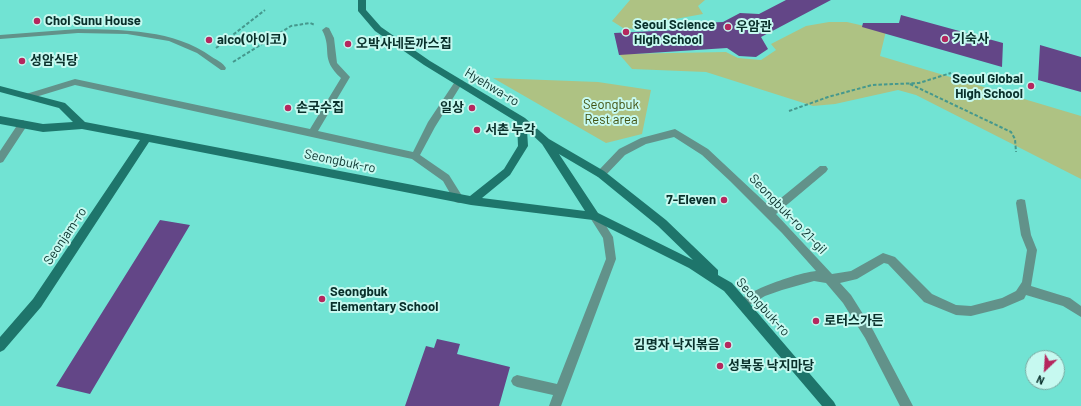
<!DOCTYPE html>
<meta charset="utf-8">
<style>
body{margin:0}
#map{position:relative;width:1081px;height:406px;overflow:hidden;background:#71e3d3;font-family:Barlow,sans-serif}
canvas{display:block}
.north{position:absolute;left:1025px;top:350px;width:40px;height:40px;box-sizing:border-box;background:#c6f9f0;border:1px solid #7aa9a1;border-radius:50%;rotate:205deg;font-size:11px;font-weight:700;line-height:16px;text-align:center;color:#09302b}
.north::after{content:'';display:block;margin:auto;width:14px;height:18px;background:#b5275e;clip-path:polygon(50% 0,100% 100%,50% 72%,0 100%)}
</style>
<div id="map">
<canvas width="1081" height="406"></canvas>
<div class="north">N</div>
</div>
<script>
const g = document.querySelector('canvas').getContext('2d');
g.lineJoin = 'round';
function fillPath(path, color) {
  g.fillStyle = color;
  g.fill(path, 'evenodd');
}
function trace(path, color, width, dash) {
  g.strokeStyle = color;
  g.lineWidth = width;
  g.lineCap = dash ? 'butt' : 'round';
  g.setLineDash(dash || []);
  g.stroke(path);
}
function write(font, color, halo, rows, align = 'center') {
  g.font = font + ' Barlow,"Noto Sans KR",sans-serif';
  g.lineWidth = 4;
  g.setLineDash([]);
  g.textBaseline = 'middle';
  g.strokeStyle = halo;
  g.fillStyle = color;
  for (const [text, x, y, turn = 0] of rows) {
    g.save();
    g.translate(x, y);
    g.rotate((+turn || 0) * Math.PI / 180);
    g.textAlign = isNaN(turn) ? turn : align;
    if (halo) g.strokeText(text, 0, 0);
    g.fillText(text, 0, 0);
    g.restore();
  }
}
const green = new Path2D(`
 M630,0H705L698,6L703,14L664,21V25L635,29L623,28L612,21Z
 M829,22H847L886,31L880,56L1081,116V179L916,95L898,90L835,104L813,106L706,72L632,69L619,54L726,52L738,58L761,60L776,50L771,44L806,26Z
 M493,78L598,82L651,90L642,134L606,143Z`);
const building = new Path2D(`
 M786,0H831L761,37L768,49L756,57L739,56L727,48L619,55L614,33L676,30L675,24L723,22L740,13L759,14Z
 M901,15L1003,43L1002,67L862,27L863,23H899Z
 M1040,45L1081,57V92L1038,80Z
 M160,220L190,225L90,394L56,386Z
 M437,339L460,344L457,354L510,367L499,406H405L426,346L434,348Z`);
const path = new Path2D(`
 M216,48L265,10
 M233,62L291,26L310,23L315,25
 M910,84L1011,132L1015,139L1016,152
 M789,111L828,97L872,85L919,83L951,73`);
const lane = new Path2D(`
 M78,29C124,30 173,29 212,57C217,60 223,63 226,68L225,70H221L197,53L169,41L127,34L78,33L0,39V35Z`);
const street = new Path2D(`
 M326,27L329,28L334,38L337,63L350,77L318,131L413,152L428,122L456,80H462L463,82L435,127L420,155L449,175L464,199L463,202L459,203L455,202L443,181L412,159L75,85L29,99L25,96L26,94L75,79L310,129L341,78C319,58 333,50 322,30Z
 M23,120L28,124L26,127L3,162L0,163V151L20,121Z
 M675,129L708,149L770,207L820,166H826L828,169L826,172L776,214L832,274L851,271L883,253L895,257L932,294L956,305L971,306L1002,298L1016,291L1022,282L1027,250L1021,235L1016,203L1017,200L1021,199L1025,200L1031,235L1037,250L1031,286L1070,298L1081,306V317L1063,306L1026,295L1024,299L1003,308L971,316L956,315L924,302L888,264L884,263L857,279L840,283L851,295L873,330L913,406H900L865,338L843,303L826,283L814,281L782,290L765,296L743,309L739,308L737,304C743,291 801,272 816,271L782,233L730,181L702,155L674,137L646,144L625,155L604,177H598L596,174L598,171L619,149L641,138Z
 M594,212L598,213L613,237L616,259L561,406H549L553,395L517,387L513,385L511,381L513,377L517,375L557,384L606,259L603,238L589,216L590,213Z`);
const secondary = new Path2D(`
 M358,0H366V10L381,27L430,61L525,118L549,139L604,171L666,220L718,270V275L732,283L834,402L836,406H822L724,291L689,268L593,220L471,205L149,142L41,307L4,350L0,352V337L33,299L140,140L82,129L43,132L0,124V116L43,124L73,122L59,108L0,92V86L65,103L85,122L470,196L504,169L518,146L517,122L424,65L375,31L358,11ZM527,130L542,144L585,211L482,198L510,175L528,146ZM559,154L598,177L658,226L693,260L598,213Z`);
const markers = [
 [37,21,4,"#b5275e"],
 [728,27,4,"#b5275e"],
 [626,32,4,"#b5275e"],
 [945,39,4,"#b5275e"],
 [209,40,4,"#b5275e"],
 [348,44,4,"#b5275e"],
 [22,61,4,"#b5275e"],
 [1031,86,4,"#b5275e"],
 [288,108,4,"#b5275e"],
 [472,108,4,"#b5275e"],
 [477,130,4,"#b5275e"],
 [724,200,4,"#b5275e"],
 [322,299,4,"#b5275e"],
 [816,321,4,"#b5275e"],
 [728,345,4,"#b5275e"],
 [720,366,4,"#b5275e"]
];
const poiNames = [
 ["Choi Sunu House",45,21],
 ["Seoul Science",634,25],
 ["High School",634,40],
 ["우암관",736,27],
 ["기숙사",953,39],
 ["aico(아이코)",217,40],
 ["오박사네돈까스집",356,44],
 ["성암식당",30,61],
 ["Seoul Global",1023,79,"right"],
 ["High School",1023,94,"right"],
 ["손국수집",296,108],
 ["일상",464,108,"right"],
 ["서촌 누각",485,130],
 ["7-Eleven",716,200,"right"],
 ["Seongbuk",330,292],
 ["Elementary School",330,307],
 ["로터스가든",824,321],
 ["김명자 낙지볶음",720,345,"right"],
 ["성북동 낙지마당",728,366]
];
const streetNames = [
 ["Hyehwa-ro",492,87,31],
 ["Seongbuk-ro",340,161,12],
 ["Seongbuk-ro 21-gil",788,214,46],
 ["Seonjam-ro",65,236,-56],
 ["Seongbuk-ro",763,307,48]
];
const parkNames = [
 ["Seongbuk",611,105],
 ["Rest area",611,120]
];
fillPath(green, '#aec283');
fillPath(building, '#634687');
trace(path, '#45988d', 2, [3.5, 2]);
fillPath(lane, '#62928a');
fillPath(street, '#62928a');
fillPath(secondary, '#1e756b');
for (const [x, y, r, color] of markers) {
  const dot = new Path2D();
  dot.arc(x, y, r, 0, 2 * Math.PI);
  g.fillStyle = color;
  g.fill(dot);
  trace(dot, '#c6f9f0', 1.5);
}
write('bold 13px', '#09302b', '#c6f9f0', poiNames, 'left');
write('13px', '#09302b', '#c6f9f0', streetNames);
write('13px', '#40500f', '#c6f9f0', parkNames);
</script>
